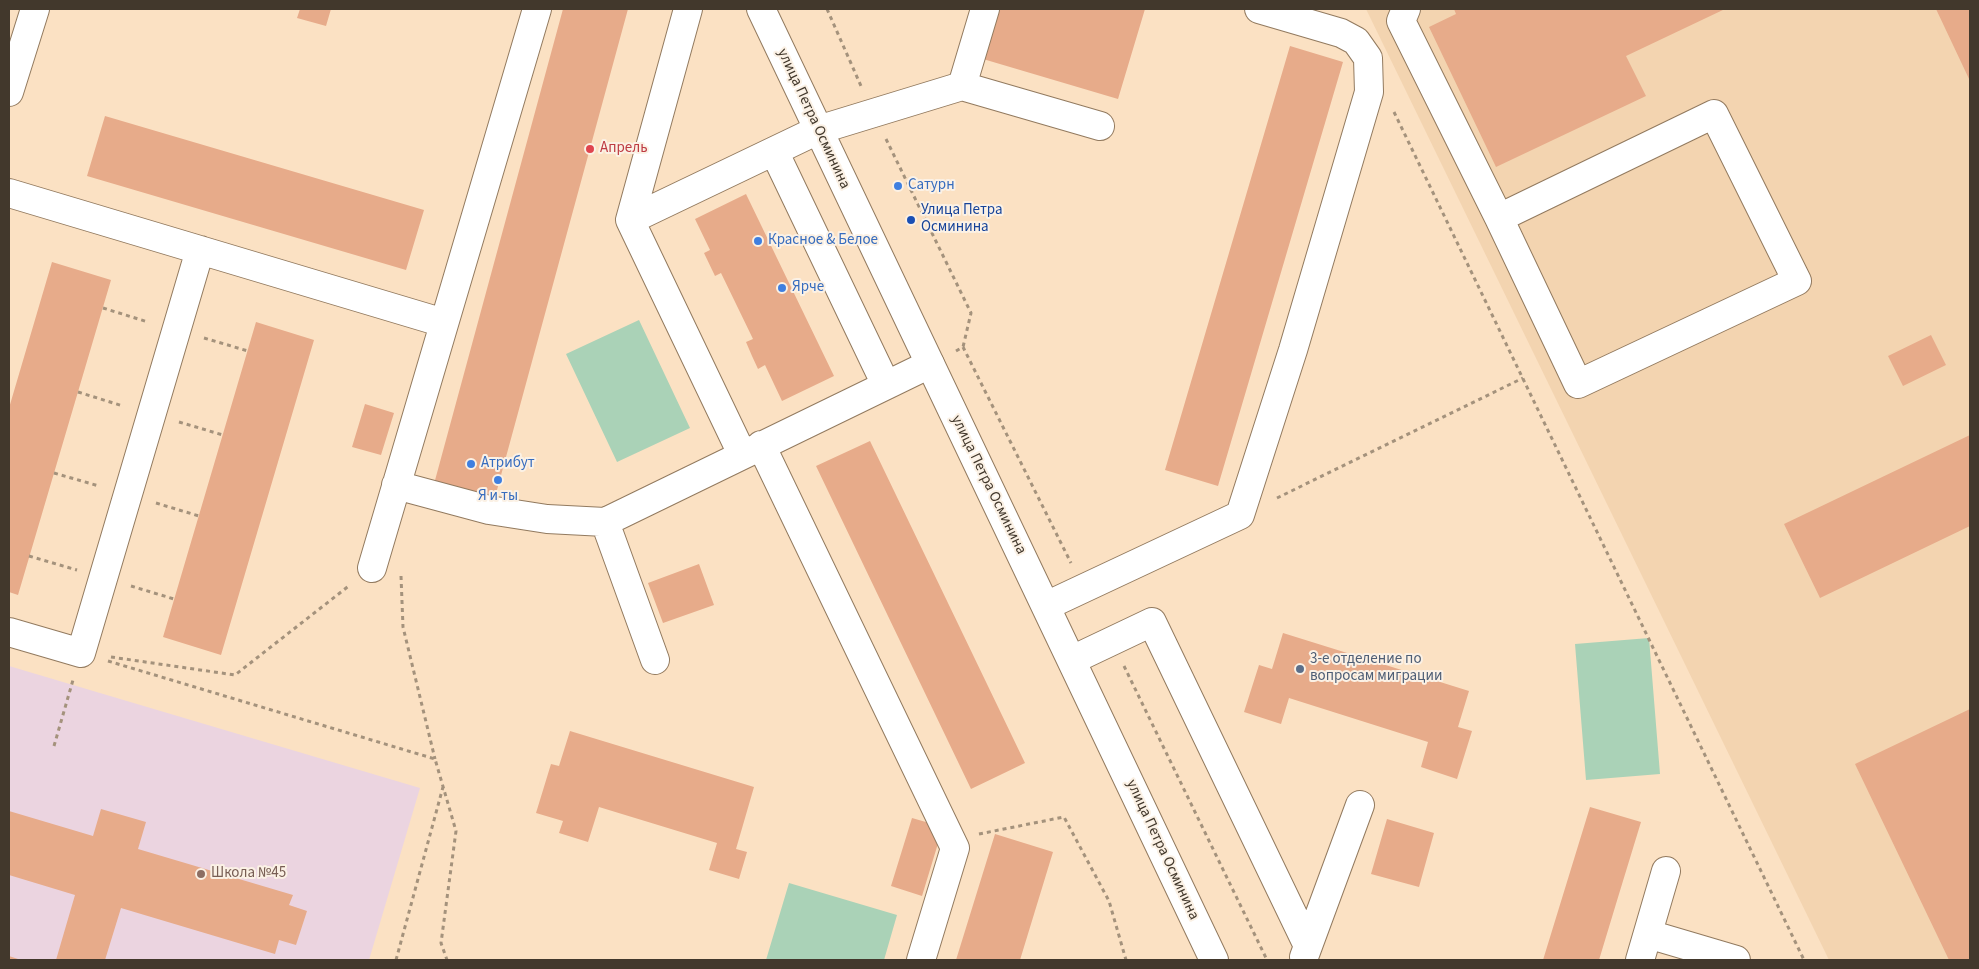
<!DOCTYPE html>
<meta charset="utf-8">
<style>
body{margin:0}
#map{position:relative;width:1979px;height:969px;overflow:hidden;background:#fbe1c3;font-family:"Source Sans 3",sans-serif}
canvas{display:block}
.frame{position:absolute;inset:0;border:10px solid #42382c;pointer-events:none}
</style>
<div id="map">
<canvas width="1979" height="969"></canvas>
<div class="frame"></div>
</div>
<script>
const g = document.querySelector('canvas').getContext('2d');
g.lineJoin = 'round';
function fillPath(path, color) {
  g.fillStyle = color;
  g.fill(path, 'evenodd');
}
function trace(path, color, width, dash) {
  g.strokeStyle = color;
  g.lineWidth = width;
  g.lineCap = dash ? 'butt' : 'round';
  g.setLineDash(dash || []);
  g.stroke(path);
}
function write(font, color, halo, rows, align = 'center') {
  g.font = font + ' "Source Sans 3",sans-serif';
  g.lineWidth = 4;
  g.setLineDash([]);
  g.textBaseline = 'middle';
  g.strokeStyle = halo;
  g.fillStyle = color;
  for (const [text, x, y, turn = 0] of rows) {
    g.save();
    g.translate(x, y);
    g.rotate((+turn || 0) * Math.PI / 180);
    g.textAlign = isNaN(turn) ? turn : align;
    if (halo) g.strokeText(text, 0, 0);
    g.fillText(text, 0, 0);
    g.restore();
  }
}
const built = new Path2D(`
 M1366,9H1970V960H1829Z`);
const education = new Path2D(`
 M9,666L420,788L369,960H9Z`);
const green = new Path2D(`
 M639,320L690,428L617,462L566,354Z
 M1649,638L1660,774L1586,780L1575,644Z
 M789,883L897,915L884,960H766Z`);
const building = new Path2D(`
 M300,9H331L326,26L297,18Z
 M563,9H628L494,501L434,484Z
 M998,9H1145L1118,99L983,59Z
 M1454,9H1725L1626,56L1646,96L1496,167L1429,27L1456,14Z
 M1936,9H1970V81Z
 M1290,46L1343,62L1218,486L1165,470Z
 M105,116L424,210L406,270L87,176Z
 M746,194L834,376L782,401L765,365L758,369L752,356L746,342L753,339L721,273L715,276L704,253L710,250L695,219Z
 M52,262L111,280L18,595L9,592V408Z
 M256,322L314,340L221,655L163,637Z
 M1931,335L1946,365L1903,386L1888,356Z
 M365,404L394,413L381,455L352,447Z
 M1970,435V526L1820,598L1784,524Z
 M870,441L1025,763L971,789L816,466Z
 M699,564L714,605L663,623L648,583Z
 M1283,633L1469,691L1458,727L1472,731L1457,779L1421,767L1428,742L1289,698L1281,724L1244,712L1259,665L1272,669Z
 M1970,709V960H1949L1855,764Z
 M570,731L754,787L736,849L747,852L739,879L709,870L717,843L599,807L588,842L559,833L563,821L536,813L551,764L559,766Z
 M1590,807L1641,822L1619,894L1599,960H1543Z
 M101,809L146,822L138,849L293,895L289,905L307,911L296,945L279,940L275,954L121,908L105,960H56L75,895L9,875V811L93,836Z
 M912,818L943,827L922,896L891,886Z
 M1387,819L1434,833L1419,887L1371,874Z
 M995,834L1053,852L1020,960H956Z
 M9,956L21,960H9Z`);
const path = new Path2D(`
 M827,9L861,86
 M1394,112L1804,960
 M886,139L971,313L963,347
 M103,308L148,322
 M204,338L248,351
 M956,351L963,347L1071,563
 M78,392L123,406
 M179,422L223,435
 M54,473L99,486
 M1277,498L1523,378
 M156,503L199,516
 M29,556L77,570
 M401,576L403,627L435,759
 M131,586L174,599
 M111,657L235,675L350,585
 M108,661L435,759L456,831L441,943L447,960
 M1124,666L1267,960
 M54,746L73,680
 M979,834L1064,817L1109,901L1126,960
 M396,960L443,787`);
const minor = new Path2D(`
 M688,9L630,220L742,454
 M985,9L962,86L1100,126
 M1406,9L1401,21L1499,218L1578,384L1797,281L1714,114L1499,218
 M9,92L35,9
 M774,151L886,385
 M9,193L444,323
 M630,220L818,130L962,86
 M761,445L955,848L921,960
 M396,485L489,510L547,519L605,522L930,364
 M605,522L655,660
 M372,568L537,9
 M1046,606L1240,515L1293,350L1369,92L1368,58L1356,41L1341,33L1259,9
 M9,632L81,653L200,250
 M1072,660L1152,622L1308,946
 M1648,934L1736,960
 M1304,957L1360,805
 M1640,960L1666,871`);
const major = new Path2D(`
 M761,9L1214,960`);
const markers = [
 [590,149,5,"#e0444e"],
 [898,186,5,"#3f7fe0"],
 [911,220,5,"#1a4fb4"],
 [758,241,5,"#3f7fe0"],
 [782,288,5,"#3f7fe0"],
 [471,464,5,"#3f7fe0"],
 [498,480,5,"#3f7fe0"],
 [1300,669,5,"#5c6f8a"],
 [201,874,5,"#8d6e63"]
];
const streetNames = [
 ["улица Петра Осминина",813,119,65],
 ["улица Петра Осминина",988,485,64],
 ["улица Петра Осминина",1162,850,65]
];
const healthNames = [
 ["Апрель",600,149]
];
const shopNames = [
 ["Сатурн",908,186],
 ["Красное & Белое",768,241],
 ["Ярче",792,288],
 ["Атрибут",481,464],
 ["Я и ты",498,497,"center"]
];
const transitNames = [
 ["Улица Петра",921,211],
 ["Осминина",921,228]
];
const serviceNames = [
 ["3-е отделение по",1310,660],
 ["вопросам миграции",1310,677]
];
const educationNames = [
 ["Школа №45",211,874]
];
fillPath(built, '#f3d4b0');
fillPath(education, '#ebd4e0');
fillPath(green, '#aad2b7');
fillPath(building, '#e7ab8a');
trace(minor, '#927a5f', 30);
trace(major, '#927a5f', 30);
trace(path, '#a4927c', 3, [4, 4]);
trace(minor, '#fff', 28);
trace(major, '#fff', 28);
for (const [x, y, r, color] of markers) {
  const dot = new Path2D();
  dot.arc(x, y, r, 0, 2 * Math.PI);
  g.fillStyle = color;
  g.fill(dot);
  trace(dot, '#fbf1e5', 2);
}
write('15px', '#42382c', '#fbf1e5', streetNames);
write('15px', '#be3a42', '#fbf1e5', healthNames, 'left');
write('15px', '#366cbe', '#fbf1e5', shopNames, 'left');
write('15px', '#164399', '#fbf1e5', transitNames, 'left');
write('15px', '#4e5e75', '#fbf1e5', serviceNames, 'left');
write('15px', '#785e54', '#fbf1e5', educationNames, 'left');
</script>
